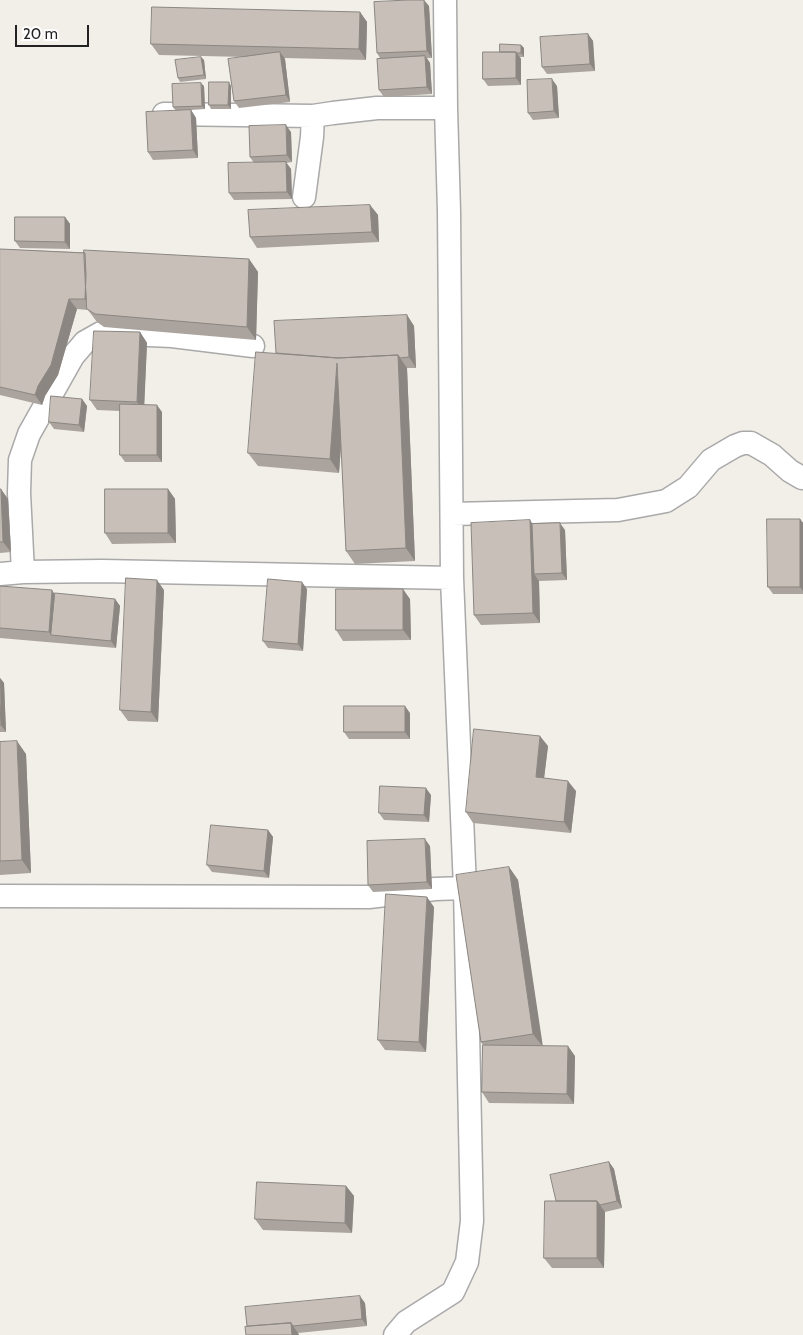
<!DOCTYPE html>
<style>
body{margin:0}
#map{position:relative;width:803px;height:1335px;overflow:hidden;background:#f2efe9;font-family:Cabin,sans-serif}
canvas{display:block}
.scale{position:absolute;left:15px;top:25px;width:74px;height:22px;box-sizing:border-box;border:2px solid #222;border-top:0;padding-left:6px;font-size:15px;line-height:18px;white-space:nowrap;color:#222;-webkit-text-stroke:4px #fff;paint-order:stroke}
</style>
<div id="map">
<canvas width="803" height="1335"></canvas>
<div class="scale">20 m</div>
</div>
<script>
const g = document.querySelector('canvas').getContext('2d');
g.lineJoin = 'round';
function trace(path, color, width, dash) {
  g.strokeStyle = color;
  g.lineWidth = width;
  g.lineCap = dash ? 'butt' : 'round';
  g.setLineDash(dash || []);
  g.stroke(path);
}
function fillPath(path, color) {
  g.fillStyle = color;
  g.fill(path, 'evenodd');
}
const street = new Path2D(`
 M164,114L313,116
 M304,197L312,137L313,116L333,113L377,108H446
 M452,514L618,510L666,501L688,487L711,460L735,446L743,443H751L772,455L790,471L802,478
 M23,572L19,493L20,460L29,434L73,356L85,342L101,333L172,336L253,346
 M0,574L23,572L102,571L452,578
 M0,896L369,897L435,889L465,888
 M395,1335L406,1322L453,1292L467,1262L472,1221L465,888L452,578L449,211L446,108L445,0`);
const wall = new Path2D(`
 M429,6L432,58H427L430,63L432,94L384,97L379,90L380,58L377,53Z
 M360,12L367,22L366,60L284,58L285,59L290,102L239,108L234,101L245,57L159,55L151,44Z
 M588,34L593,41L595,71L547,74L542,67Z
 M521,45L524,48V57H520L521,59V85L488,86L483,79Z
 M201,57L204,60L206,79L180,82L178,78Z
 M204,86L205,109L176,111L173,107Z
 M231,86V109H211L209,105Z
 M557,86L559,118L533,120L528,113Z
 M191,110L196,118L198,158L153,160L148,152Z
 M291,132L292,162L286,163L291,169L292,199L234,200L229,193L254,163L250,157Z
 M370,205L378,215L379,242L257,248L250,237Z
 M65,217L70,224V249L20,248L15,241Z
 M0,249L249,259L258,272L256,340L104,327L97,322L88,310L77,309L58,375L45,396L42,405L0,395Z
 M407,315L414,326L416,368H407L415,561L355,564L346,551L341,446L339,473L258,466L248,453Z
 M140,332L147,343L144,404L162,412V462H125L120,455V411L97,410L90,400Z
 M82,399L87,406L84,432L54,429L49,422Z
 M0,489L8,499L11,552L0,553Z
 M168,489L175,499L176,543L112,544L105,533Z
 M800,519L803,523V594H773L768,587Z
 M530,520L532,524L565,530L567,580L539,581L540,623L481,625L474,615Z
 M0,586L55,595L115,599L120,606L116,648L0,638Z
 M307,589L303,651L268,648L263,641Z
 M164,590L158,722L128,721L120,710Z
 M410,599L411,640L343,641L336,630Z
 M0,678L4,683L6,732H0Z
 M410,713V739H349L344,732Z
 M0,742L26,754L31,873L0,875Z
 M548,746L544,778L576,791L571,833L473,823L466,812Z
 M431,795L429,822L384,820L379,813Z
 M268,830L273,837L269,878L212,872L207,865Z
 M430,846L432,889L373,892L368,885Z
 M509,867L518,880L542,1046L575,1056L574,1104L489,1103L482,1092L483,1045L481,1042Z
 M434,907L426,1052L385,1050L378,1040Z
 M609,1162L614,1169L622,1208L605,1212L604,1268H552L544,1258L556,1201Z
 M346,1186L354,1196L352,1233L263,1230L255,1219Z
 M365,1303L367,1326L298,1333L299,1335H246Z`);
const shadedWall = new Path2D(`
 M424,0L429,6L432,58L427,51Z
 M360,12L367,22L366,60L359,49Z
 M588,34L593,41L595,71L590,64Z
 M521,45L524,48V57L521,53Z
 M280,52L285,59L290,102L286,95Z
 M516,52L521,59V85L516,78Z
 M425,56L430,63L432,94L427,87Z
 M201,57L204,60L206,79L204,75Z
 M552,79L557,86L559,118L554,111Z
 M229,82L231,86V109L228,105Z
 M201,83L204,86L205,109L202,106Z
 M191,110L196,118L198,158L193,150Z
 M286,125L291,132L292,162L287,155Z
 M286,162L291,169L292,199L287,192Z
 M370,205L378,215L379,242L372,232Z
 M65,217L70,224V249L65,242Z
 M86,253L92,310L85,299Z
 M249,259L258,272L256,340L247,327Z
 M69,299L77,309L58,375L45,396L42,405L35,395Z
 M407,315L414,326L416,368L409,357Z
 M140,332L147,343L144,412L137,402Z
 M398,355L407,368L415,561L406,548Z
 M337,363L346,377L339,473L330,459Z
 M82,399L87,406L84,432L79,425Z
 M157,405L162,412V462L157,455Z
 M1,489L8,499L11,552L3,542Z
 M168,489L175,499L176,543L168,533Z
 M800,519L803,523V591L800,587Z
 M530,520L537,531L534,574L539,581L540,623L533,613Z
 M560,523L565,530L567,580L562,573Z
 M157,580L164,590L158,722L151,712Z
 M302,582L307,589L303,651L298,644Z
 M403,589L410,599L411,640L403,630Z
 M52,590L59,601L51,635L49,632Z
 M115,599L120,606L116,648L111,641Z
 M0,678L4,683L6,732L1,725Z
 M405,706L410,713V739L405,732Z
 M540,736L548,746L543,787L536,777Z
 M17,741L26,754L31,873L22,860Z
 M568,781L576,791L571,833L564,822Z
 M426,788L431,795L429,822L424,815Z
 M268,830L273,837L269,878L264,871Z
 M425,839L430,846L432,889L427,882Z
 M509,867L518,880L543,1047L533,1034Z
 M427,897L434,907L426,1052L419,1042Z
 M568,1046L575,1056L574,1104L567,1094Z
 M609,1162L614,1169L622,1208L617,1201Z
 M346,1186L354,1196L352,1233L345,1223Z
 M597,1201L605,1212L604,1268L597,1258Z
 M360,1296L365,1303L367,1326L362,1319Z
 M291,1323L298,1333L299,1335H292Z`);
const building = new Path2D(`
 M409,0H424L427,51L377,53L374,2Z
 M152,7L360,12L359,49L151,44Z
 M588,34L590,64L542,67L540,37Z
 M500,44L521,45V53H517L516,52H500Z
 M280,52L286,95L234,101L228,59Z
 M483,52H516V78L483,79Z
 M425,56L427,87L379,90L377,59Z
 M201,57L204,75L178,78L175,60Z
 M552,79L554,111L528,113L527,80Z
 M209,82H229L228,105H209Z
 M201,83L202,106L173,107L172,84Z
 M191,110L193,150L148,152L146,112Z
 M286,125L287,155L250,157L249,126Z
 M286,162L287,192L229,193L228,163Z
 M370,205L372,232L250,237L248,210Z
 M15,217H65V242L15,241Z
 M0,249L85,253L86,275L85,299H69L51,365L38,386L35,395L0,387Z
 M84,250L249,259L247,327L95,314L87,309Z
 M407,315L409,357L400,358L398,355L338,358L276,353L274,321Z
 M94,331L140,332L137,402L90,400Z
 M256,352L338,358L398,355L406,548L346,551L337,363L330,459L248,453Z
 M51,396L82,399L79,425L49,422Z
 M120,404L157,405V455H120Z
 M0,489H1L3,542H0Z
 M105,489H168V533H105Z
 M767,519H800V587H768Z
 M530,520L533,613L474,615L471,523Z
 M560,523L562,573L534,574L532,524Z
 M126,578L157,580L151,712L120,710Z
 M268,579L302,582L298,644L263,641Z
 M0,586L52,590L49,632L0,628Z
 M336,589H403V630H336Z
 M55,593L115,599L111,641L51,635Z
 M0,705L1,725H0Z
 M344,706H405V732H344Z
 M474,729L540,736L536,777L568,781L564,822L466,812Z
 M17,741L22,860L0,861V742Z
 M380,786L426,788L424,815L379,813Z
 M211,825L268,830L264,871L207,865Z
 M425,839L427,882L368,885L367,841Z
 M509,867L533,1034L481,1042L456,875Z
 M386,894L427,897L419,1042L378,1040Z
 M483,1045L568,1046L567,1094L482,1092Z
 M609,1162L617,1201L600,1205L597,1201H556L550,1175Z
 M257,1182L346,1186L345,1223L255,1219Z
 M545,1201H597V1258H544Z
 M360,1296L362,1319L293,1326L291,1323L247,1326L245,1307Z
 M291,1323L292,1335H246L245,1327Z`);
trace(street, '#a9a9a9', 25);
trace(street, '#fff', 22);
fillPath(wall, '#aba49e');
fillPath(shadedWall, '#8b8681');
fillPath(building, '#c7bfb8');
trace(building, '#8b8681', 1);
</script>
